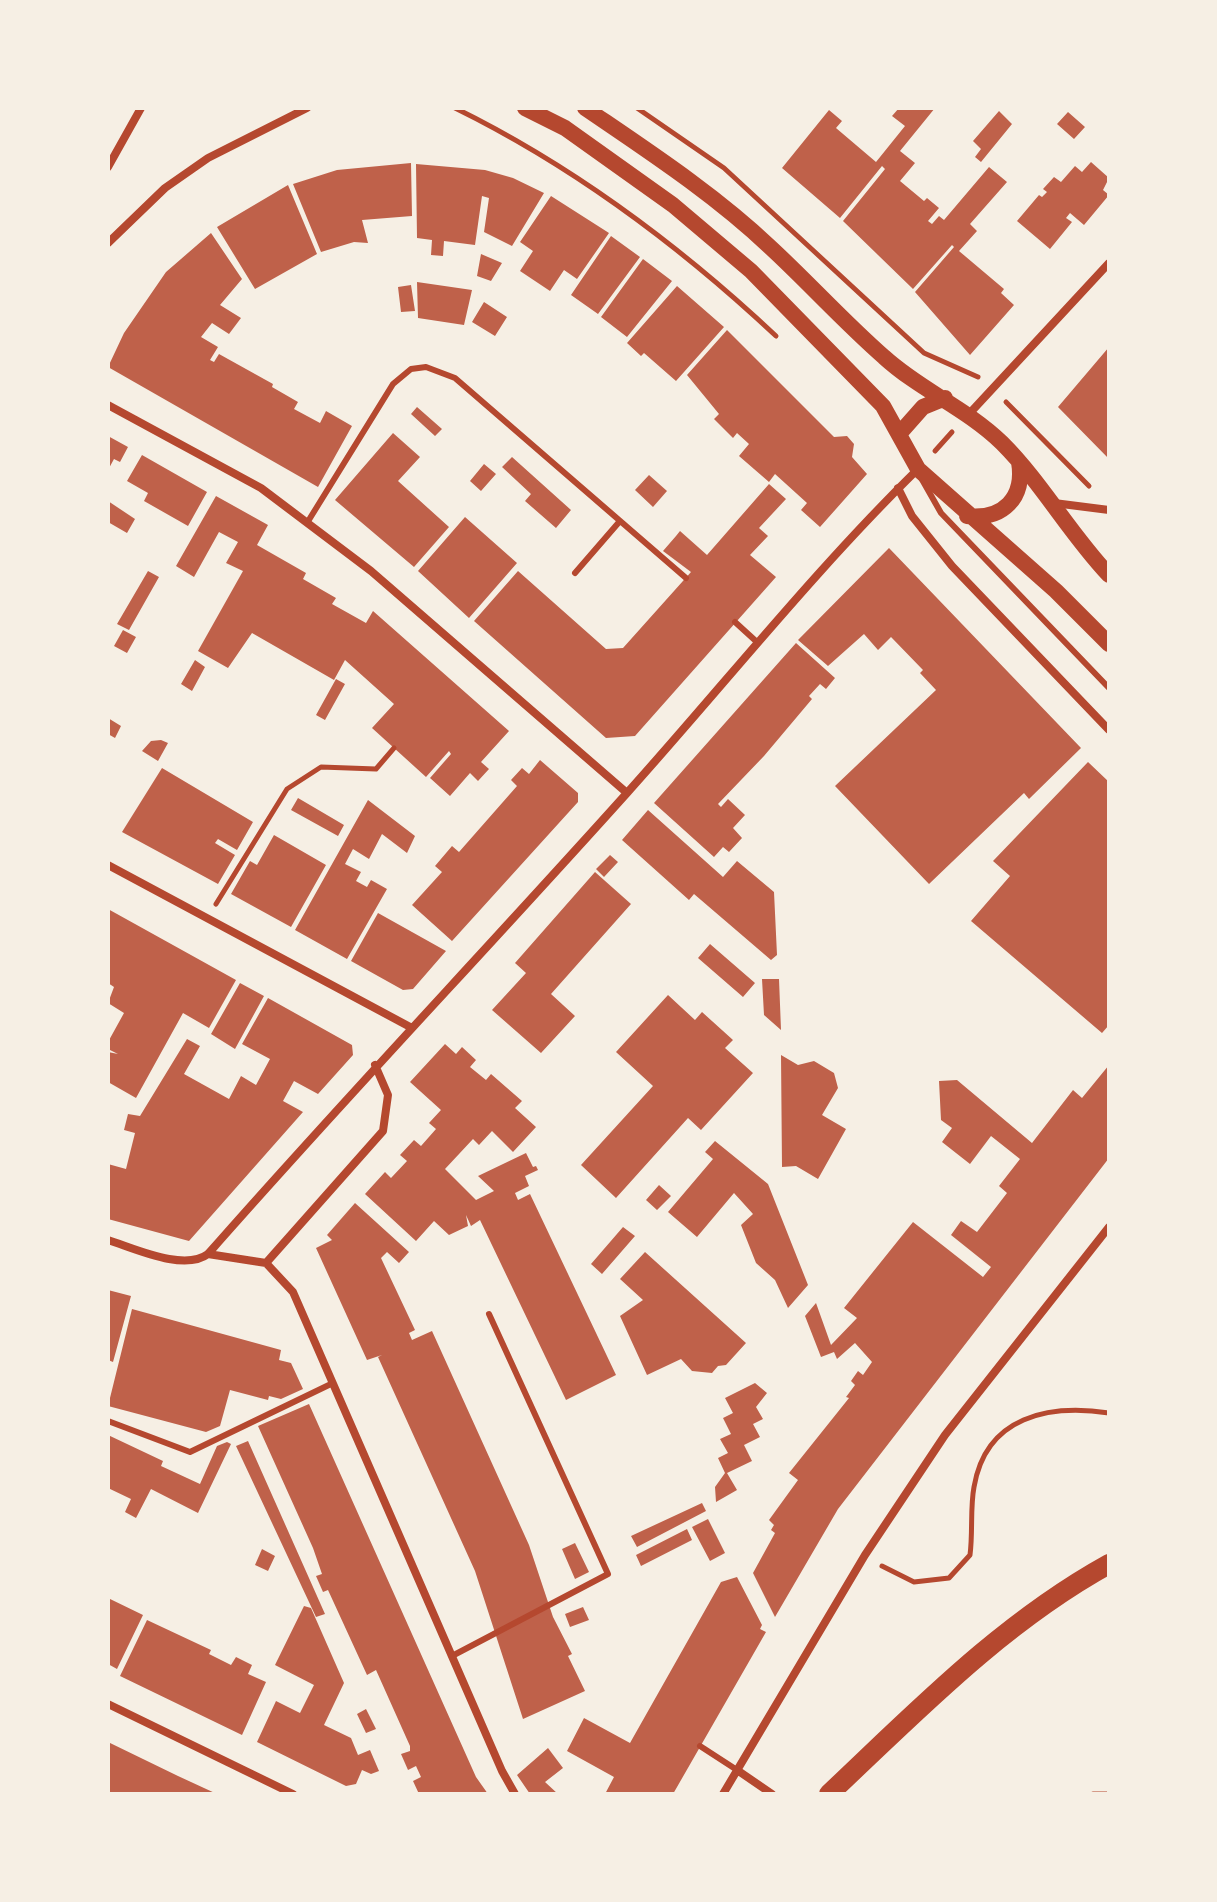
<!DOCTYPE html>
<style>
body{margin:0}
#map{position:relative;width:1217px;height:1902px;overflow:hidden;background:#f6efe4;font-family:"Work Sans",sans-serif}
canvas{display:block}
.frame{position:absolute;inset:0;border:110px solid #f6efe4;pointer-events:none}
</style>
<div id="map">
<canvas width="1217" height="1902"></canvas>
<div class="frame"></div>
</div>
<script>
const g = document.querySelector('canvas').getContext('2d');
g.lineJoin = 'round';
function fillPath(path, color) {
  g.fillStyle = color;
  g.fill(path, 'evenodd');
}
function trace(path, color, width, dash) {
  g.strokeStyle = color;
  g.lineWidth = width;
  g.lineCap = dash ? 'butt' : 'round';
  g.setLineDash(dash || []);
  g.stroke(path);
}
const building = new Path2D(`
 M899,108H935L900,151L915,163L900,181L924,201L927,198L939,208L928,221L932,224L939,216L944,220L989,167L1007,182L970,224L977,231L959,251L1004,289L1001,293L1014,305L970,355L915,292L954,247L952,245L913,289L843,221L885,169L882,166L840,218L782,168L829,110L842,121L836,128L876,162L905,126L892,116Z
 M999,111L1012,124L981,162L975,157L981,149L973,141Z
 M1068,112L1085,127L1074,139L1057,124Z
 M1091,162L1109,178L1103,190L1109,195L1084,225L1070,213L1066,218L1072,222L1050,249L1017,221L1039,195L1042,197L1047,192L1043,189L1054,177L1061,182L1075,166L1082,172Z
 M411,163L412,216L362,220L368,243L354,242L321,252L293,184L337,170Z
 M416,164L485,170L513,178L544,193L512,246L484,232L489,198L482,196L475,245L444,241L443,256L431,255L432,240L417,238Z
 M288,185L317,254L255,289L217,227Z
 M551,196L609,233L577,279L564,270L550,291L520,271L533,251L520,242Z
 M211,233L242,279L220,305L241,318L229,334L212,323L201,337L218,347L210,360L214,362L219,354L273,384L272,387L298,402L294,409L320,423L326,411L352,426L318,487L108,367L124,333L166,272Z
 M611,236L640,257L598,314L571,295Z
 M481,254L502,263L491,281L477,276Z
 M643,259L672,281L627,337L601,317Z
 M417,282L472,290L464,325L418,318Z
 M411,285L415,311L401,312L398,287Z
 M677,286L724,327L676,381L644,353L641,356L627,343Z
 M484,302L507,317L495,336L472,322Z
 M727,330L834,437L847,436L854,444L852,457L867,474L820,527L801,510L807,503L775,474L769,482L739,456L749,444L737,433L733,438L714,419L719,414L687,375Z
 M1109,347V459L1058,407Z
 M417,407L442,429L435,436L411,414Z
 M393,433L420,457L398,481L449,527L414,567L335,500Z
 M108,436L128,447L120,462L114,459L108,470Z
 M142,455L207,492L188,526L144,501L148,493L127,481Z
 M512,457L571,510L556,528L525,501L531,494L502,467Z
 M484,464L496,474L481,491L470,481Z
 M649,475L667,491L653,507L635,490Z
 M769,484L786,499L759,528L768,536L750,555L776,577L635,736L606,738L474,621L518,571L606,649L623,648L691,572L663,551L676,536L680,531L707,555Z
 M216,496L268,525L257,545L306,573L303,579L336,598L332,604L366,623L373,611L509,731L481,762L489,769L478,781L470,773L450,796L430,778L451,754L449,751L426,777L372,728L394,704L345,660L334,680L252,633L228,668L198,651L243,571L226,563L238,542L219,532L194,577L176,566Z
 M108,501L135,519L127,533L108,522Z
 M465,517L517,563L469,618L418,571Z
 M889,548L1081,748L1029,799L1024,793L929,884L835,786L936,690L920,673L923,670L891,637L878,650L864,634L828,666L798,640Z
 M148,571L159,577L129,630L117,624Z
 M123,630L136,637L127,653L114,646Z
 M796,643L835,678L826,689L820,684L809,696L812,699L764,756L718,804L721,807L728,799L745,815L733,828L742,838L729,852L723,847L714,857L654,803Z
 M195,660L205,667L192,691L181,684Z
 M336,679L345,684L325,720L316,715Z
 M108,718L121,726L115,738L108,734Z
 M161,740L168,743L158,761L142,751L151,741Z
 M540,760L578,793V802L452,941L412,905L442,872L435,866L452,846L459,852L517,786L511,780L522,768L529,774Z
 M1088,762L1109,782V1025L1102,1033L971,921L1010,876L993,861Z
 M162,768L253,822L237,850L218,839L215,843L235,855L218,884L122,832Z
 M298,798L344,825L338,836L291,810Z
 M368,800L415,836L407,853L382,834L369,859L353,849L345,864L361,872L356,881L367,887L371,880L387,889L347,959L295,930Z
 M648,810L723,877L737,861L774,892L777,955L771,960L694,894L689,900L622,840Z
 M274,835L326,865L291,927L231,894L250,861L257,865Z
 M610,855L618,862L604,877L596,869Z
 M595,872L631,904L551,994L575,1016L541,1053L492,1010L526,973L515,963Z
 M108,909L236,980L209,1028L183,1013L136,1098L108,1082V1052L118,1054L108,1049V1042L124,1013L108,1003L114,987L108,983Z
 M378,913L446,951L413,989L403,990L351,961Z
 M710,944L755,983L743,997L698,958Z
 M762,979H779L781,1030L764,1015Z
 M240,983L264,996L235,1049L211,1034Z
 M668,995L695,1020L702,1012L733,1040L725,1048L753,1073L701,1130L688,1118L616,1198L581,1165L653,1086L616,1052Z
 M268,998L352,1045L353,1055L318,1094L294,1081L283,1101L303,1112L189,1241L108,1219V1164L126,1169L135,1133L124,1130L128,1114L140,1116L187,1039L200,1046L184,1074L229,1099L241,1076L256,1085L270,1059L242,1044Z
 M445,1044L456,1054L462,1047L476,1060L470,1067L486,1080L491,1074L522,1101L515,1108L536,1127L513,1152L492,1131L479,1145L473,1139L445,1169L476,1200L494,1191L478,1176L526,1153L533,1167L536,1166L538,1170L525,1176L529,1186L515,1193L518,1200L530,1194L616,1375L566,1400L480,1220L471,1226L466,1215L468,1226L449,1235L434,1221L416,1241L365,1194L385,1172L391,1178L407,1161L400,1155L414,1140L421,1146L436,1129L429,1123L441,1110L410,1082Z
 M781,1055L798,1065L814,1061L834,1073L838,1088L822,1115L846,1129L818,1179L796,1166L782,1167Z
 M1109,1065V1158L838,1509L775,1617L753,1573L775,1533L771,1530L774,1525L769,1520L798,1480L789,1473L849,1398L846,1397L855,1385L851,1381L858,1371L863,1375L872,1362L855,1343L837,1359L834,1352L821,1357L805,1316L816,1303L831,1345L857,1318L844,1308L913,1222L983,1277L991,1267L951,1235L961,1221L977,1232L1007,1193L999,1186L1020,1159L991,1136L970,1164L942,1142L952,1128L941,1120L939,1081L957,1080L1032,1143L1073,1090L1082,1098Z
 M715,1141L768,1184L808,1285L788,1308L775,1280L756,1263L741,1225L753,1214L734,1193L697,1237L668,1212L713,1159L705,1152Z
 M659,1185L671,1196L657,1210L646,1200Z
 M355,1203L409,1252L399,1263L387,1252L381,1258L415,1330L409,1333L412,1340L432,1331L529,1545L553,1617L572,1654L568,1656L585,1691L523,1719L475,1571L378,1357L382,1355L367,1360L316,1248L332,1240L327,1235Z
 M623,1227L635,1236L602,1274L591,1264Z
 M645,1252L746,1343L726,1365L718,1366L712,1373L692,1371L681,1359L647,1375L620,1316L643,1300L620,1279Z
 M108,1290L131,1296L113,1362L108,1360Z
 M132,1309L281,1350L279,1360L291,1363L303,1389L281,1399L269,1396L268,1400L230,1390L220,1426L206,1432L108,1406Z
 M755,1383L767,1393L756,1407L763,1419L753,1424L760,1437L744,1445L752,1461L727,1473L737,1490L716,1502L715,1487L725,1473L718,1458L728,1453L720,1439L731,1434L723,1418L733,1413L725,1398Z
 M309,1404L476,1777L488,1794H419L413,1781L421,1777L416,1766L408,1770L401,1754L410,1751V1746L376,1670L367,1675L328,1590L323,1592L316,1576L322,1574L313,1548L258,1426Z
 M108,1435L163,1461L161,1466L200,1484L217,1446L227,1442L231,1444L198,1513L151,1489L136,1518L125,1512L131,1499L108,1488Z
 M248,1441L325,1614L316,1617L236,1446Z
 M702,1503L706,1511L637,1547L631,1536Z
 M708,1519L725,1553L710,1561L692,1527Z
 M687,1529L692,1540L641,1566L636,1555Z
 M575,1543L589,1572L575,1579L562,1549Z
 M262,1549L275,1556L268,1571L255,1565Z
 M737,1577L762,1625L760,1629L766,1632L673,1794H605L614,1777L567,1751L584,1718L630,1743L721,1582Z
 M108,1598L143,1615L117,1669L108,1664Z
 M304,1606L311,1608L344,1683L324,1725L351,1738L358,1755L370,1750L379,1771L371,1774L362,1770L356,1784L346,1786L257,1742L276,1701L300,1713L314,1685L275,1665Z
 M583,1607L589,1620L570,1627L565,1614Z
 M147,1620L211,1650L209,1654L231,1665L236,1657L252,1665L248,1674L266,1682L242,1735L120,1676Z
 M366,1709L376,1729L366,1733L357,1714Z
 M108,1742L178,1776L217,1794H108Z
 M548,1748L563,1768L545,1782L558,1794H530L517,1775Z`);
const path = new Path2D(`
 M455,108C575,167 679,245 776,336
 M637,108L724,168L924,353L978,377
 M1006,402L1089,486
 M935,451L952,432
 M216,904L287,789L321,767L376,769L394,748
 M882,1566L914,1582L949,1578L970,1555C973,1532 970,1508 974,1487C986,1416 1049,1404 1109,1413
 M1093,1794H1107`);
const service = new Path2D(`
 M920,476L941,513L1109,688
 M307,523L393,384L411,369L426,367L455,378L686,578
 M575,573L620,521
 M735,622L758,643
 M108,1421L190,1452L333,1383
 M452,1656L608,1574L489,1314
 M700,1746L737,1770`);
const minor = new Path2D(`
 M108,167L141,108
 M108,243L165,188L208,158L307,108
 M108,405L261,488L371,571L627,793
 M969,414L1109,263
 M898,488L912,516L952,566L1109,730
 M1054,503L1109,510
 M108,865L412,1028
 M108,1240C134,1248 184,1272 208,1254C345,1098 488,948 627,793C724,685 814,571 918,469
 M208,1254L266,1263
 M266,1263L293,1292L502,1771L515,1794
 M266,1263L383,1131L388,1095L375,1065
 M108,1704L293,1794
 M737,1770L772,1794
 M723,1794L865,1555L945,1435L1109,1227`);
const secondary = new Path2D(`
 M525,108L565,128L673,205L751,271L883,406L918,469L1056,591L1109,644
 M585,108C648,151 714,194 770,247C809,283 844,322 884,357C920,390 966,408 1002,443C1042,483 1070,534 1109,575
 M900,433L923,407L945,398
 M967,516C1003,520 1025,498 1019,462`);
const primary = new Path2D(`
 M829,1794C917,1711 1002,1623 1109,1564`);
fillPath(building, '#bf614a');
trace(path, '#b5482f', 5);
trace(service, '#b5482f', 6);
trace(minor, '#b5482f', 8);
trace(secondary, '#b5482f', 16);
trace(primary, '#b5482f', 20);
</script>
